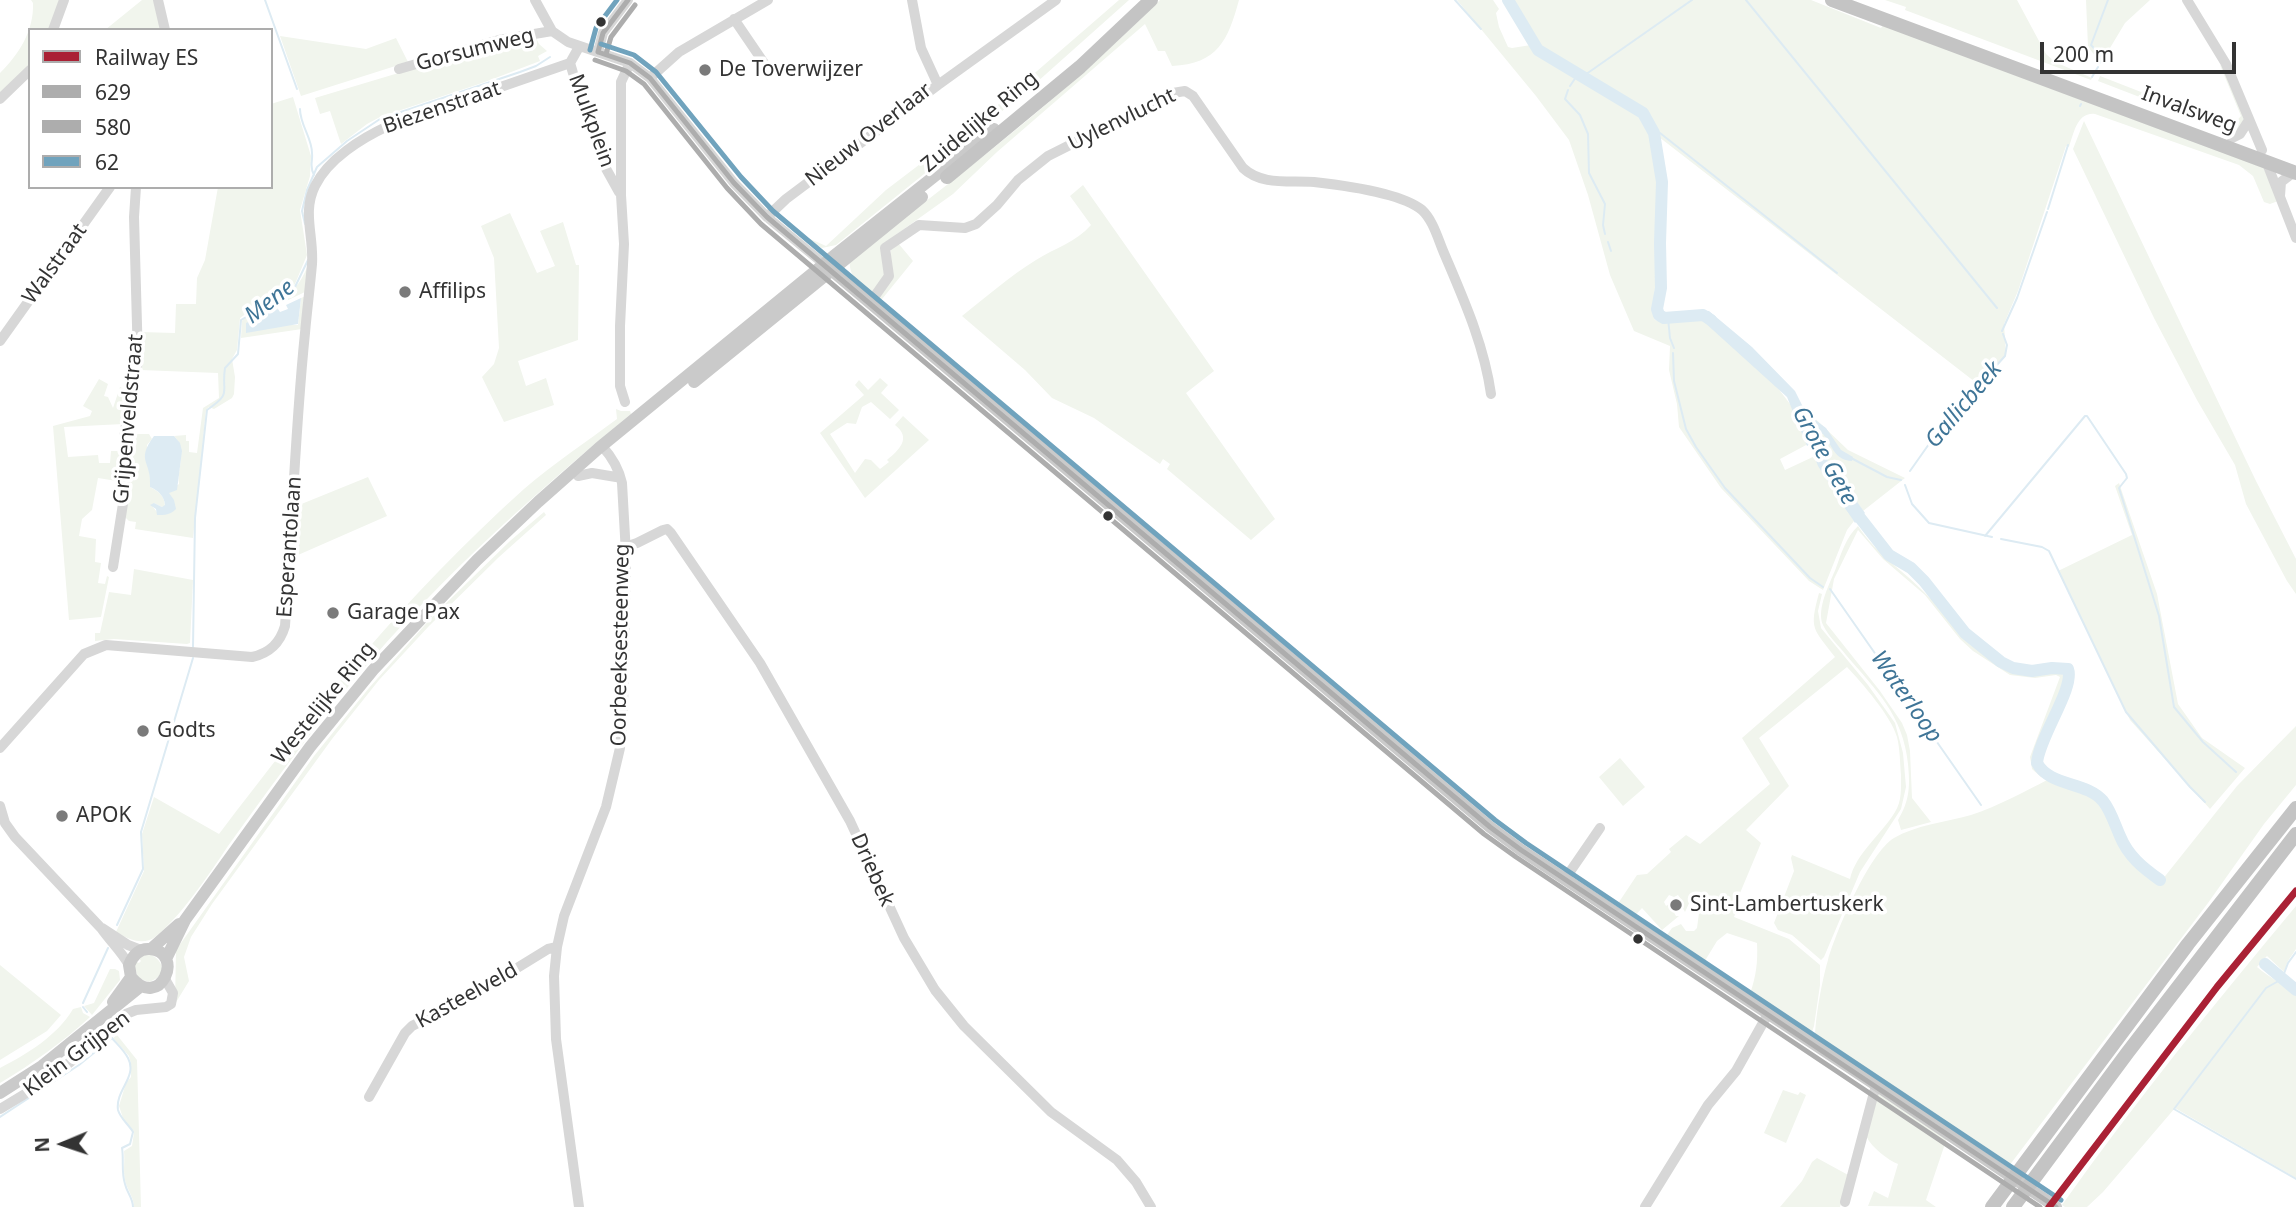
<!DOCTYPE html>
<style>
body{margin:0}
#map{position:relative;width:2296px;height:1207px;overflow:hidden;background:#fff;font-family:"Noto Sans",sans-serif}
canvas{display:block}
.legend{position:absolute;left:28px;top:28px;width:245px;height:161px;box-sizing:border-box;background:#fff;border:2px solid #adadad;margin:0;padding:9px 12px;list-style:none;font-size:21px;color:#333}
.legend li{display:flex;align-items:center;gap:14px;height:35px}
.legend b{width:35px;border:2px solid #adadad}
.north{position:absolute;left:28px;top:1109px;width:70px;height:70px;-webkit-text-stroke:5px #fff;paint-order:stroke;rotate:268deg;font-size:19px;font-weight:700;line-height:28px;text-align:center;color:#333}
.north::after{content:'';display:block;margin:auto;width:24px;height:32px;background:#333;clip-path:polygon(50% 0,100% 100%,50% 72%,0 100%)}
.scale{position:absolute;left:2040px;top:42px;width:196px;height:32px;box-sizing:border-box;border:4px solid #333;border-top:0;padding-left:9px;font-size:21px;line-height:24px;white-space:nowrap;color:#333;-webkit-text-stroke:5px #fff;paint-order:stroke}
</style>
<div id="map">
<canvas width="2296" height="1207"></canvas>
<ul class="legend">
<li><b style="height:9px;background:#aa2135"></b>Railway ES</li>
<li><b style="height:9px;background:#adadad"></b>629</li>
<li><b style="height:9px;background:#adadad"></b>580</li>
<li><b style="height:9px;background:#70a3bd"></b>62</li>
</ul>
<div class="north">N</div>
<div class="scale">200 m</div>
</div>
<script>
const g = document.querySelector('canvas').getContext('2d');
g.lineJoin = 'round';
function fillPath(path, color) {
  g.fillStyle = color;
  g.fill(path, 'evenodd');
}
function trace(path, color, width, dash) {
  g.strokeStyle = color;
  g.lineWidth = width;
  g.lineCap = dash ? 'butt' : 'round';
  g.setLineDash(dash || []);
  g.stroke(path);
}
function write(font, color, halo, rows, align = 'center') {
  g.font = font + ' "Noto Sans",sans-serif';
  g.lineWidth = 7;
  g.setLineDash([]);
  g.textBaseline = 'middle';
  g.strokeStyle = halo;
  g.fillStyle = color;
  for (const [text, x, y, turn = 0] of rows) {
    g.save();
    g.translate(x, y);
    g.rotate((+turn || 0) * Math.PI / 180);
    g.textAlign = isNaN(turn) ? turn : align;
    if (halo) g.strokeText(text, 0, 0);
    g.fillText(text, 0, 0);
    g.restore();
  }
}
const green = new Path2D(`
 M31,0H61L50,30H30V64L17,79L0,94V73C19,54 34,31 33,3Z
 M142,0H155L161,30H105Z
 M1119,0H1129L1027,91L836,245L822,248L806,239L808,238L826,246L886,190L999,104Z
 M1160,0H1239C1228,40 1218,64 1172,66L1165,51H1158L1145,24L997,152L953,194L883,244L886,277L870,295C859,284 848,275 850,260C956,178 1065,96 1160,0Z
 M1457,0H1493L1499,9L1496,13L1499,27L1508,47L1512,48L1531,45L1535,54L1635,113L1647,125L1656,158L1658,178V267L1652,311L1655,320L1662,322L1703,319L1768,375L1793,408L1808,444L1780,459L1785,470L1815,456L1854,521L1847,530L1823,590L1809,581L1721,488L1679,427L1677,404L1669,370L1670,346L1634,331L1610,275L1588,195L1569,140L1536,96Z
 M1514,0H1811L1881,28L1883,25L2263,167L2278,201L2270,204L2264,202L2253,176L2239,165L2095,114C2077,112 2074,133 2069,147L2066,146L2018,291L2004,324L2006,354L1979,385L1659,137L1645,111L1541,49Z
 M1885,0H2017L2046,54L2055,62L2092,78L2091,80L1905,10L1906,7Z
 M2086,0H2150L2125,23L2101,63L2088,47Z
 M280,36L366,49L396,38L408,62L301,96Z
 M535,36L539,44L547,51L538,56L540,61L485,82L380,117L367,124L341,144L330,111L320,114L315,98L502,42Z
 M2220,65L2224,66L2245,119L2237,132L2233,133L2098,81L2100,76L2213,120L2233,125L2241,116Z
 M293,97L311,156L310,176L300,210L307,255L295,284L290,289L251,310L240,318L237,350L232,359L235,377L234,394L232,398L214,409L209,407L206,410L193,538L135,529L136,522L129,521L124,516L128,434H149L152,439L147,445C147,459 151,473 150,487C159,492 164,495 165,506L162,507L154,503L153,507L157,512L164,515L169,491L179,484C177,467 188,450 174,436L186,435V441H189V452L197,453L203,408L219,398L218,373L140,370V332L175,333L176,304H196L197,278L205,260L218,187H271V104Z
 M2084,121L2256,481L2296,559V594L2287,581L2246,504L2235,465L2197,400L2154,318L2073,149Z
 M1083,185L1214,371L1186,393L1275,519L1251,540L1167,469L1170,464L1163,459L1160,464L1094,418L1052,398L1025,370L962,316C986,297 1010,276 1036,260C1055,248 1076,242 1091,225L1070,196Z
 M510,213L537,273L555,266L540,231L563,222L576,265H579L578,340L518,361L526,386L546,378L554,405L504,422L482,377L494,364L499,348L494,258L481,226Z
 M898,243L913,261L878,304L876,302L889,281L891,249Z
 M310,260L307,291L282,303V305L278,307V309L246,324L298,325L301,298L306,296L302,329L241,338L242,321L244,318C278,301 296,299 310,260Z
 M880,378L888,385L881,393L899,410L890,419L871,402L862,407L856,424L847,423L830,434L855,473L865,459L871,460L880,469L889,462L887,460C899,450 912,438 895,425L903,416L929,440L865,498L820,433L864,395L855,385L859,380L868,390Z
 M99,379L108,384L104,396L108,397L113,408L120,387L130,392L123,424L64,427L68,457L98,455L99,463H110L111,451H123V482L98,478L92,510L82,519L79,536L96,539L95,562L101,563L98,583L105,584L107,576L109,577L101,617L69,620L53,426L90,416L92,411L83,406Z
 M1803,407L1848,450L1905,478L1863,511L1822,452Z
 M616,409L621,411H630L631,414C526,500 425,592 339,698C300,746 264,796 228,846C210,873 180,918 155,937C143,946 127,939 116,932L144,871L142,834L154,797L219,834C313,710 407,594 524,489C553,464 586,442 617,419Z
 M368,477L387,516L298,555L299,505Z
 M2119,483L2157,594L2178,704L2202,738L2245,768L2210,809L2130,720L2058,571L2132,535L2115,486Z
 M544,512L546,515L499,557L429,626L379,680L332,739L212,904L191,937L184,957L189,981L175,1004L176,950L314,756L369,688L432,617L510,541Z
 M1858,526C1878,556 1902,569 1926,594C1953,620 1974,654 2009,670C2022,676 2042,673 2057,671L2062,672L2064,675L2063,685L2033,753L2034,764L2042,778L2032,769L2030,757L2060,677L2056,675L2035,678L2010,675L1973,651L1960,639L1925,595L1883,559L1858,530L1834,579L1826,623L1880,691L1902,723L1907,735L1910,751L1912,798L1931,822L1901,830L1898,820C1910,800 1910,786 1908,764C1903,715 1876,690 1846,655C1839,646 1828,636 1823,625C1816,609 1830,583 1836,568C1841,554 1846,537 1858,526Z
 M134,569L193,580L190,643L187,644L114,639L95,641V633H100L109,592L131,595Z
 M1819,593L1822,594L1818,611L1821,628L1868,685L1895,723L1903,753L1906,787L1901,809L1860,872L1824,957L1821,960L1792,935L1778,930L1774,923L1794,871L1791,858L1792,855L1850,879C1856,853 1881,835 1895,812C1902,801 1901,788 1901,775C1900,763 1900,749 1897,737C1891,716 1862,683 1847,667L1759,738L1789,786L1746,830L1761,843L1735,905L1738,906L1734,917L1789,939L1820,965V985L1814,1026L1812,1032L1808,1034L1750,994C1756,976 1758,963 1757,943L1727,933L1717,941L1703,964L1664,939L1672,928L1681,924L1686,931H1694L1697,928L1699,913L1705,912L1706,900L1691,899L1685,912L1678,900L1680,898L1678,895L1674,897L1669,895L1664,902L1666,906L1669,904L1676,916H1679L1662,930L1642,908L1633,918L1617,905L1637,875L1647,874L1671,852L1669,849L1686,835L1700,844L1770,784L1742,738L1835,657C1813,628 1809,630 1819,593Z
 M2296,726V785L2264,824L2208,903L2009,1166L1815,1039C1815,1019 1822,980 1828,960C1836,932 1869,853 1894,838C1916,825 1946,822 1971,815C1998,806 2024,792 2049,779L2090,796L2100,803L2124,853L2134,866L2158,885L2237,786Z
 M1620,758L1645,787L1623,806L1599,777Z
 M2296,906V949L2288,961L2284,972L2267,956L2257,967C2270,978 2283,984 2296,994V1178L2175,1108L2103,1192L2087,1207H2065L2062,1205C2135,1102 2215,1003 2296,906Z
 M147,953C164,959 169,975 149,982L138,978L134,964L135,961L139,963L141,961L138,957Z
 M0,965L61,1015L47,1031L0,1060Z
 M110,969H115L119,971L120,980L92,1015L84,1006L94,1003Z
 M81,1007L83,1013L90,1017C63,1042 32,1064 0,1083V1068C27,1054 57,1036 73,1009Z
 M117,1035L137,1060L141,1207H134C134,1197 127,1190 125,1180C123,1170 125,1161 124,1151L132,1146L134,1133L123,1118L119,1106L126,1083L131,1077V1064L129,1056L113,1038Z
 M1783,1090L1798,1095L1800,1092L1806,1095L1786,1143L1764,1133Z
 M1876,1092L1947,1138L1926,1200L1936,1207L1868,1206L1874,1191L1888,1198L1898,1164C1888,1160 1872,1148 1866,1136Z
 M1817,1158L1850,1176L1840,1207H1780L1802,1181L1812,1162Z`);
const water = new Path2D(`
 M301,298L298,324L246,333V323L278,309L280,312L288,309L286,305Z
 M1695,310L1709,311L1752,347L1795,391L1806,413L1826,428L1841,450L1853,457L1852,461C1834,460 1833,446 1823,434L1814,432L1828,461L1865,513L1855,523L1818,466L1810,445L1807,446L1787,397L1703,321H1696Z
 M154,436H174L180,443L182,451L177,490L169,493L174,500L176,509C170,515 165,515 157,515L156,509L150,505L154,503L162,507L165,505C164,496 159,491 150,487C152,460 135,462 154,436Z`);
const stream = new Path2D(`
 M265,0L297,89
 M1455,0L1481,29
 M1746,0L1997,308
 M2100,63L2103,58L2091,45L2108,0
 M1582,77L1692,0
 M2092,77L2098,67
 M1570,86L1578,74
 M1568,90L1565,99L1580,115L1588,134L1589,173L1605,204L1603,225L1605,234
 M2080,106L2081,104
 M300,109C300,125 312,138 312,153C313,162 309,166 314,175
 M1654,133H1660L1837,273
 M2048,209L2068,145
 M305,224L302,211L307,190L317,167L347,141L380,119L520,72L536,66L550,57
 M1608,242L1611,251
 M1668,318L1670,338L1674,348
 M2002,331L2017,298L2047,212
 M1673,353L1674,381L1686,429L1696,447L1725,488L1810,578L1823,587
 M1851,458L1887,477L1901,480
 M1838,463L1839,462
 M1910,471L1941,427L2005,356L2007,345L2003,334
 M1905,485L1912,504L1929,523L1992,537
 M1985,536L2085,416H2087L2126,474L2127,478L2119,488L2159,616L2174,707L2203,742L2236,772
 M2001,539L2042,547L2049,551L2126,712L2190,787L2205,802
 M1830,589L1981,805
 M193,647L195,518L207,410C233,392 221,394 225,368L238,354L241,320L294,289L308,260
 M117,925L143,869L141,832L193,658
 M2296,952L2288,963L2282,979L2266,988L2174,1109L2296,1179
 M83,1003L108,948
 M83,1007L87,1012
 M111,1037C116,1043 124,1050 128,1058C138,1077 115,1090 118,1110C120,1118 129,1125 133,1132L130,1144L122,1148C124,1160 121,1172 125,1184C127,1193 133,1198 133,1207
 M0,1117L79,1065L111,1039`);
const river = new Path2D(`
 M1508,0L1538,50L1643,113L1654,133L1662,182L1660,243L1661,288L1657,309L1659,315L1664,318L1703,315L1711,320
 M1850,505L1889,555L1911,568L1924,581L1965,633L2001,662L2013,668L2032,671L2052,668L2068,669C2075,688 2039,737 2037,763C2050,787 2086,781 2103,801C2111,811 2115,825 2120,836C2128,856 2143,868 2160,880
 M2265,964L2296,990`);
const minor = new Path2D(`
 M158,0L165,30
 M535,0L552,31L568,42L630,63L650,78L734,183L767,217L824,264
 M2187,0L2226,64L2262,150
 M734,19L766,66
 M53,30L64,0
 M579,47L570,63L573,73L604,165L619,192
 M598,52L603,33L628,0
 M399,69L499,40L552,31
 M650,78L679,52L768,0
 M938,85L1056,0
 M0,99L30,70
 M2232,138L2240,134L2249,120
 M2266,161L2296,238
 M2280,196L2281,182L2294,172
 M767,217L786,199L938,85L921,48L912,0
 M870,303L889,276L885,248L919,225L965,228L976,224L997,205L1018,180L1048,156L1173,93L1185,91L1193,96L1243,168C1262,186 1290,180 1314,182C1341,185 1401,193 1422,210C1433,220 1438,239 1444,253C1463,298 1484,344 1491,394
 M0,341L110,187
 M625,402L620,386V326L624,244L621,195V82L630,63
 M578,476L592,473L616,477
 M625,547L637,543L663,530L667,529L671,533L760,663L850,821L904,938L935,990L964,1026L1051,1112L1117,1160L1136,1182L1151,1207
 M113,567L125,491L124,436L138,361L134,217L136,187
 M0,748L84,654L106,645L252,657C270,653 280,643 285,626C292,529 295,430 305,333C307,310 310,287 312,264C314,236 302,212 315,186C328,159 362,138 388,126L570,63
 M0,806L5,823L15,837L101,928C110,941 121,951 129,965
 M1565,879L1600,828
 M102,928L128,945L141,950
 M369,1097L405,1033L412,1026L478,992L548,949L557,947
 M0,1109L48,1080L79,1055L126,1014L136,1010L166,1007L171,1004L173,993L165,979
 M1845,1202L1876,1085
 M579,1207L556,1039L554,976L557,947L564,916L606,807L620,748L623,708L626,554L622,483C619,469 611,456 602,446
 M1645,1207L1708,1105L1736,1071L1768,1014`);
const major = new Path2D(`
 M824,264L1490,827L1521,850L1876,1085L2056,1207
 M694,382L922,197
 M151,949L179,924
 M166,959L185,920L310,747L373,670L477,560L538,502L599,448L835,255L994,129
 M113,1002L131,977L129,965C133,955 139,948 150,949C186,952 160,1012 131,977
 M0,1093L42,1066L141,986`);
const highway = new Path2D(`
 M1832,0L2296,173
 M947,177L1080,67L1151,0
 M1992,1207L2188,944L2296,808
 M2013,1207L2128,1052L2296,834`);
const bus1 = new Path2D(`
 M598,52L630,63L650,78L734,183L767,217L1490,827L1521,850L2056,1207
 M598,52L603,33L628,0`);
const bus2 = new Path2D(`
 M606,54L611,37L635,5
 M595,60L626,71L644,84L727,188L761,224L1484,834L1516,857L2040,1207`);
const bus3 = new Path2D(`
 M601,44L634,55L656,72L741,177L773,211L1495,820L1526,843L2061,1200
 M590,50L596,28L617,0`);
const rail1 = new Path2D(`
 M2049,1207L2217,987L2296,891`);
const markers = [
 [601,22,6,"#333"],
 [705,70,7,"#7a7a7a"],
 [405,292,7,"#7a7a7a"],
 [1108,516,6,"#333"],
 [333,613,7,"#7a7a7a"],
 [143,731,7,"#7a7a7a"],
 [62,816,7,"#7a7a7a"],
 [1676,905,7,"#7a7a7a"],
 [1638,939,6,"#333"]
];
const streetNames = [
 ["Gorsumweg",475,50,-14],
 ["Biezenstraat",442,108,-19],
 ["Invalsweg",2189,110,20],
 ["Uylenvlucht",1122,120,-26],
 ["Mulkplein",591,121,70],
 ["Zuidelijke Ring",980,122,-40],
 ["Nieuw Overlaar",869,135,-38],
 ["Walstraat",55,264,-54],
 ["Grijpenveldstraat",129,419,-85],
 ["Esperantolaan",290,547,-86],
 ["Oorbeeksesteenweg",621,645,-89],
 ["Westelijke Ring",324,703,-51],
 ["Driebek",872,870,66],
 ["Kasteelveld",467,996,-29],
 ["Klein Grijpen",77,1054,-37]
];
const poiNames = [
 ["De Toverwijzer",719,70],
 ["Affilips",419,292],
 ["Garage Pax",347,613],
 ["Godts",157,731],
 ["APOK",76,816],
 ["Sint-Lambertuskerk",1690,905]
];
const waterNames = [
 ["Mene",270,302,-38],
 ["Gallicbeek",1964,405,-50],
 ["Grote Gete",1824,456,61],
 ["Waterloop",1906,697,55]
];
fillPath(green, '#f1f5ed');
fillPath(water, '#ddebf3');
trace(stream, '#ddebf3', 2);
trace(river, '#ddebf3', 12);
trace(minor, '#d7d7d7', 10);
trace(major, '#cacaca', 12);
trace(highway, '#c4c4c4', 14);
trace(bus1, '#adadad', 5);
trace(bus2, '#adadad', 5);
trace(bus3, '#70a3bd', 5);
trace(rail1, '#aa2135', 7);
for (const [x, y, r, color] of markers) {
  const dot = new Path2D();
  dot.arc(x, y, r, 0, 2 * Math.PI);
  g.fillStyle = color;
  g.fill(dot);
  trace(dot, '#fff', 2.5);
}
write('21px', '#333', '#fff', streetNames);
write('21px', '#333', '#fff', poiNames, 'left');
write('italic 23px', '#3f7597', '#fff', waterNames);
</script>
